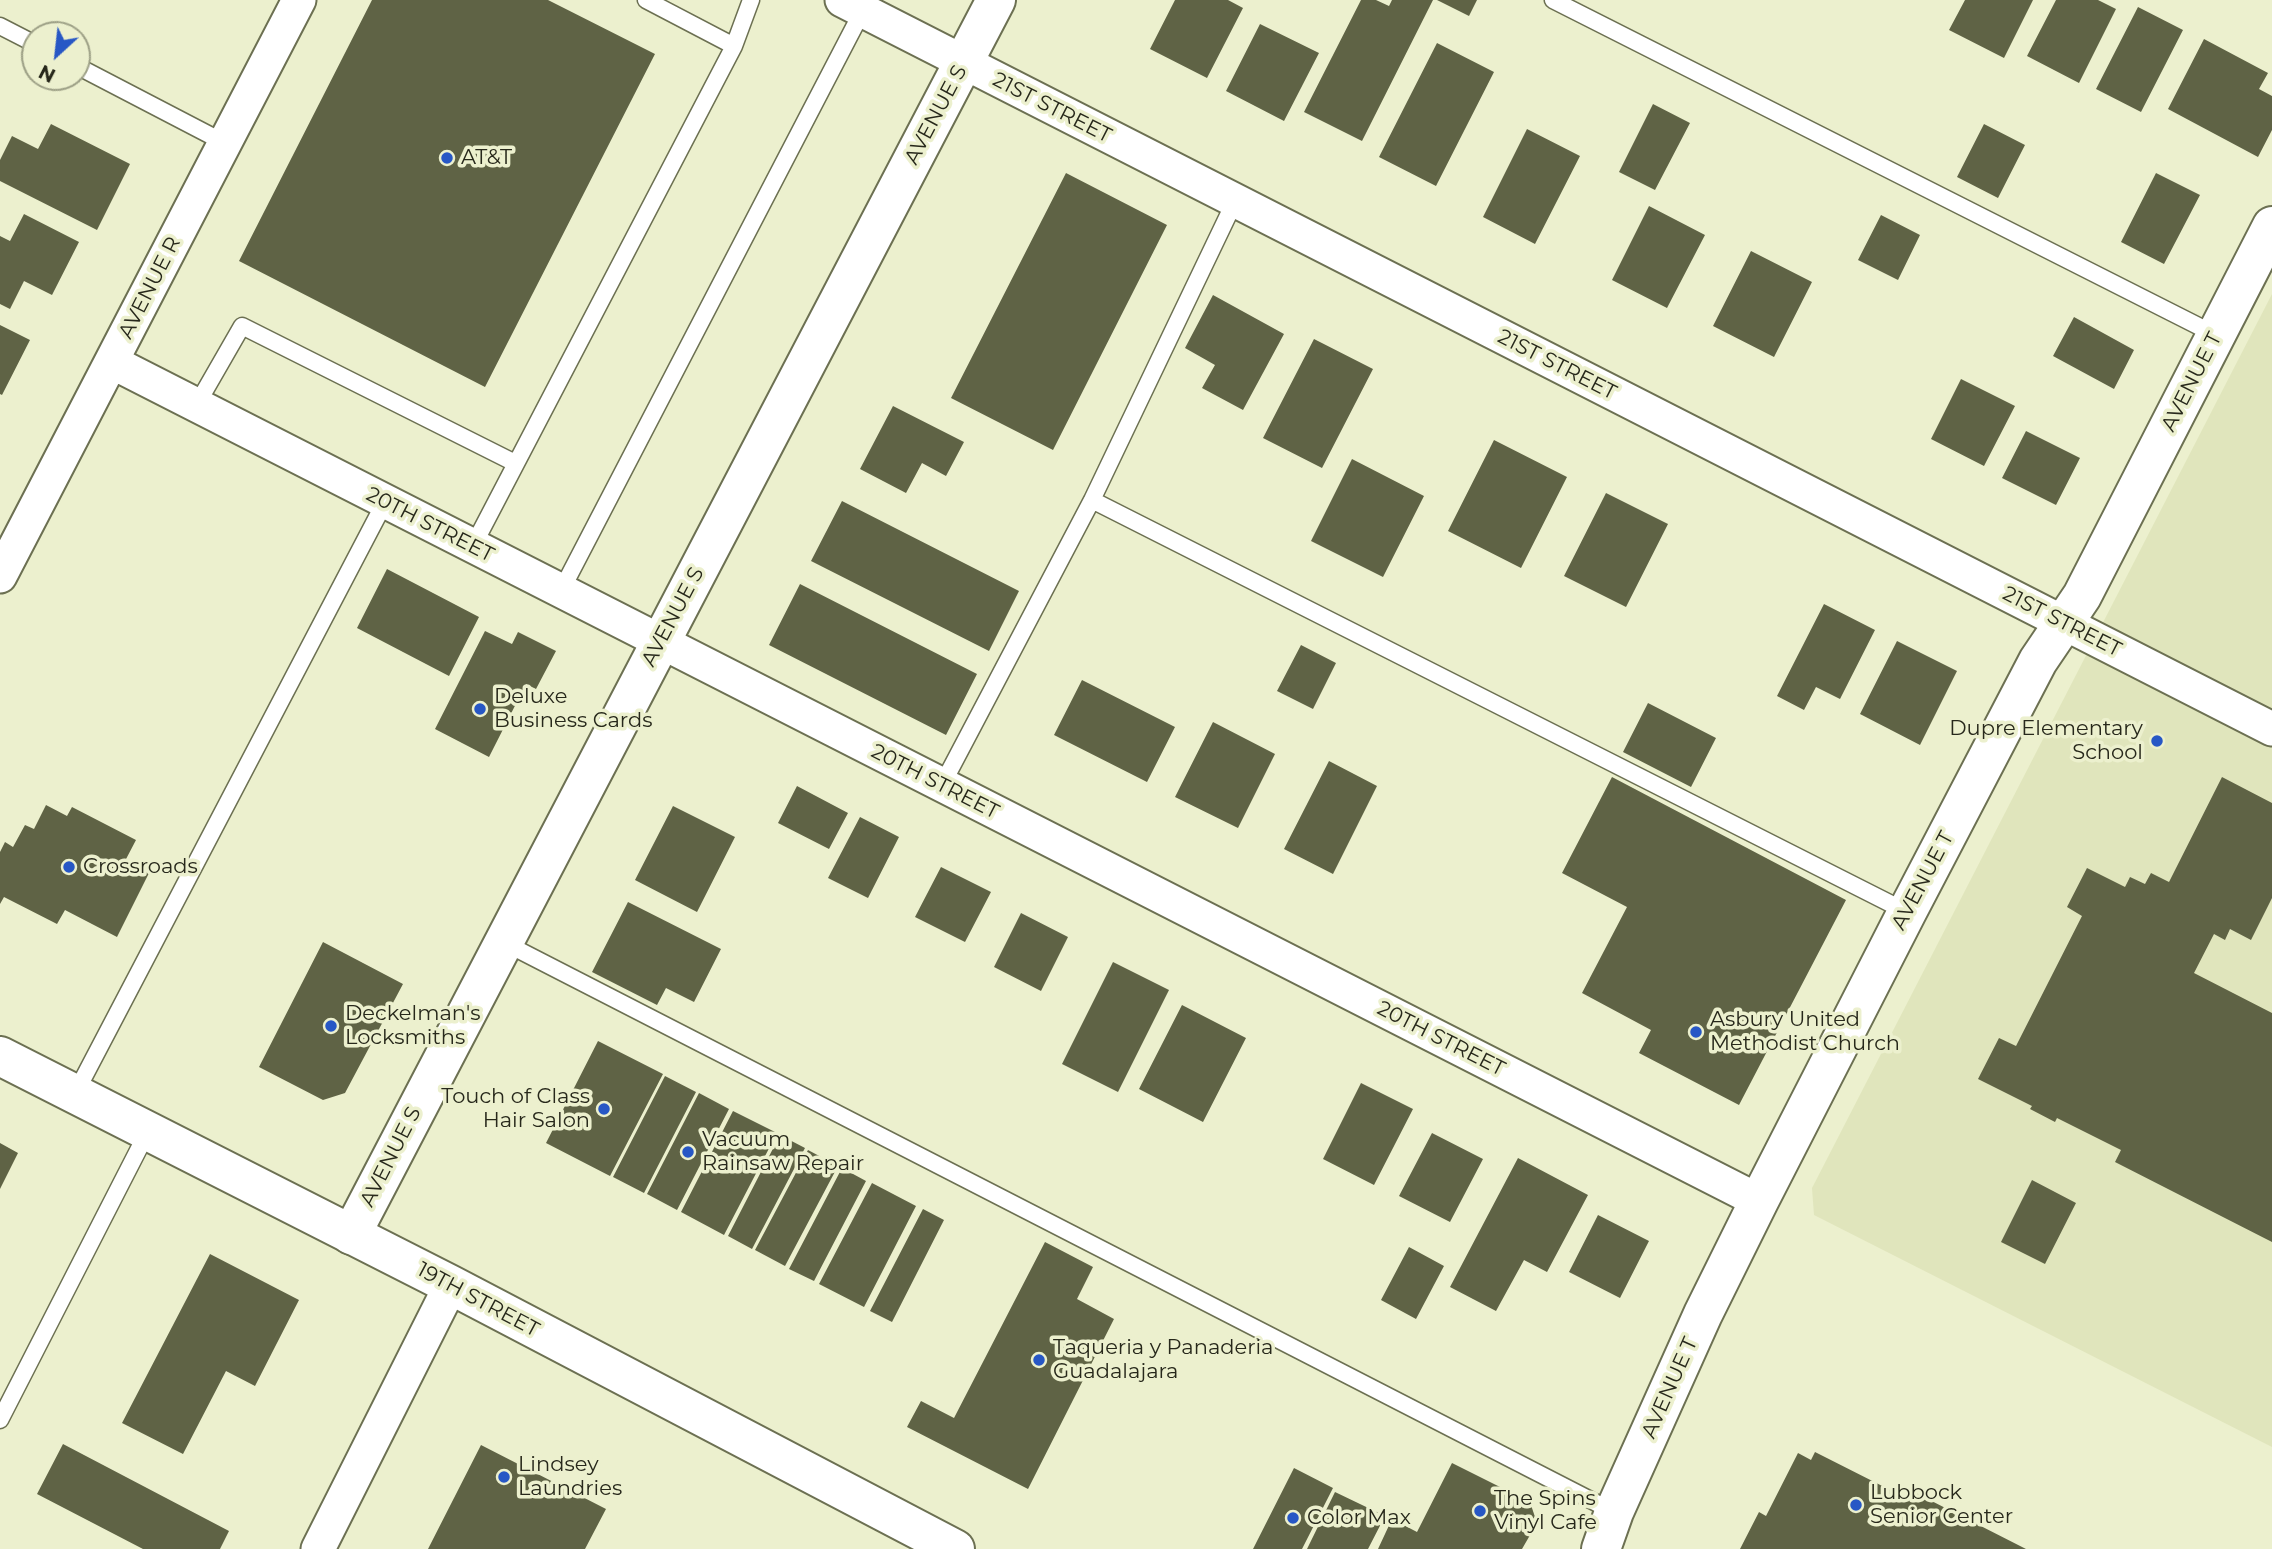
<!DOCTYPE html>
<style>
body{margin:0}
#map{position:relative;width:2272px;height:1549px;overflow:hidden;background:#ecf0ce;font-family:Montserrat,sans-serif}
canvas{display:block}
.north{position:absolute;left:21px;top:21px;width:70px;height:70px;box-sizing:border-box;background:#ecf0ce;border:2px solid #9da086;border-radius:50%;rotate:207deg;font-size:19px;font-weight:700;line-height:28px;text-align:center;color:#27281b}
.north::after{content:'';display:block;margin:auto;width:24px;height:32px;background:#2757c5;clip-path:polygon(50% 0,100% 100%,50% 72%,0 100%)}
</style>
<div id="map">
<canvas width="2272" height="1549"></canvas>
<div class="north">N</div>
</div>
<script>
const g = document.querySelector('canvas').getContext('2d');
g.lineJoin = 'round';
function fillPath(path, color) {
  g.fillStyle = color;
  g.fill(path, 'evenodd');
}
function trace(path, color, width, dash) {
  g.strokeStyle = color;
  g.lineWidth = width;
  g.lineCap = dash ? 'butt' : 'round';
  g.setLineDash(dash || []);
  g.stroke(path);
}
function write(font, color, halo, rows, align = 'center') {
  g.font = font + ' Montserrat,sans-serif';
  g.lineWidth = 7;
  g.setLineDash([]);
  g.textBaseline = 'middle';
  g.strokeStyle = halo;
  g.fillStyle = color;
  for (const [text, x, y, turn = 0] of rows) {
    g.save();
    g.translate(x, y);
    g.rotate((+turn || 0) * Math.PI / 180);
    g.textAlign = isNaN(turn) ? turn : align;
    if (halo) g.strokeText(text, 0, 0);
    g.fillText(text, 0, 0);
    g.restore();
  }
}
const built = new Path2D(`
 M2272,294V1447L1814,1215L1812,1188Z`);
const building = new Path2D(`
 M372,0H548L655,54L485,387L239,261Z
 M1175,0H1228L1243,8L1207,78L1150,49Z
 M1361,0H1376L1389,6L1392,0H1433L1362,141L1304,112Z
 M1437,0H1477L1469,16Z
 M1965,0H2033L2004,58L1949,30Z
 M2056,0H2098L2116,9L2079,83L2027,56Z
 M2138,7L2183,30L2141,112L2096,89Z
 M1260,24L1319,53L1284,121L1226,91Z
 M2204,39L2268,73L2259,89L2272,96V130L2258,157L2168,109Z
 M1437,43L1494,72L1436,186L1379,157Z
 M1653,104L1690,123L1655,190L1619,172Z
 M51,124L130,164L97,230L0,181V160L12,136L38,149Z
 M1984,124L2025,145L1998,198L1957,177Z
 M1527,129L1580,156L1535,244L1483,217Z
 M1066,173L1167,225L1053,450L951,398Z
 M2156,173L2200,195L2164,264L2121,242Z
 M1649,206L1705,235L1667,308L1612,280Z
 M24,214L79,242L52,295L24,281L10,309L0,304V236L10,241Z
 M1881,215L1920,235L1898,280L1858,260Z
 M1751,251L1812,282L1774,357L1713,326Z
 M1213,295L1284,334L1243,410L1202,388L1215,365L1185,348Z
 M2074,317L2134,350L2114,389L2053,356Z
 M0,325L30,340L2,395L0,394Z
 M1314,339L1373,369L1322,468L1263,438Z
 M1961,379L2015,406L1984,466L1931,439Z
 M893,406L964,442L946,476L922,463L906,493L860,469Z
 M2026,431L2080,458L2056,505L2002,478Z
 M1494,440L1567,477L1521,568L1448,531Z
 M1352,459L1424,496L1383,577L1311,541Z
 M1606,493L1668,524L1626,607L1564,576Z
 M842,501L1019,591L989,651L811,561Z
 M387,569L479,617L449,676L357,628Z
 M800,584L977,674L946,735L769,645Z
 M1824,604L1875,630L1840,699L1816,687L1804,710L1777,696Z
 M485,631L512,644L518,632L556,651L536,689L526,684L489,757L435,729Z
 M1897,641L1957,671L1920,745L1860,714Z
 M1301,645L1336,663L1313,709L1277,691Z
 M1082,680L1175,727L1147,782L1054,735Z
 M1648,703L1716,738L1691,787L1623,752Z
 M1213,722L1275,754L1238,828L1175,797Z
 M1329,761L1377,786L1333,874L1284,849Z
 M1612,777L1846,900L1739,1105L1639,1053L1651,1030L1582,993L1627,907L1562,873Z
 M2222,777L2272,803V898L2251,940L2230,929L2225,940L2214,934L2194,973L2272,1013V1242L2115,1162L2121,1150L2057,1118L2055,1122L2030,1109L2032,1106L1978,1079L1999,1038L2016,1046L2082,916L2067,907L2087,868L2125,887L2130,877L2145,884L2151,873L2169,882Z
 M797,786L848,813L829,849L778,823Z
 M46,805L67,816L72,807L136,840L125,861L149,873L117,937L65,910L57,924L4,897L0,904V852L5,842L13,847L25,825L34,829Z
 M673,806L735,837L697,912L635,880Z
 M860,817L899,837L868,898L828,878Z
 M941,867L991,892L965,942L915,917Z
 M628,902L721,949L694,1002L666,988L657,1005L592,972Z
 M1021,913L1068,937L1041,991L994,967Z
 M323,942L403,984L345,1093L323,1100L259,1067Z
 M1113,962L1169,990L1118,1092L1062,1064Z
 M1182,1005L1246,1038L1203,1122L1139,1089Z
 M598,1041L663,1074L610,1176L546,1143Z
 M665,1076L696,1092L644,1193L613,1177Z
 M1361,1083L1413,1109L1374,1185L1323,1159Z
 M699,1093L729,1109L677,1210L647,1194Z
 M733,1111L777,1133L724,1235L681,1212Z
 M1432,1133L1483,1159L1450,1222L1399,1196Z
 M780,1135L805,1148L752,1249L728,1236Z
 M0,1143L18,1153L0,1189Z
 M808,1150L838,1166L785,1266L755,1250Z
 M1518,1158L1588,1195L1547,1272L1524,1260L1496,1311L1450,1287Z
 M842,1168L866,1181L814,1281L789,1269Z
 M2032,1180L2076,1203L2045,1264L2001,1242Z
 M872,1183L916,1206L864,1307L819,1284Z
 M923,1209L944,1220L892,1322L870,1311Z
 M1598,1215L1649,1241L1620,1298L1569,1272Z
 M1045,1242L1093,1267L1077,1299L1114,1319L1028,1489L907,1427L921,1401L954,1418Z
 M1409,1247L1444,1266L1416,1319L1381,1300Z
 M210,1254L299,1300L255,1386L226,1371L183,1454L122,1423Z
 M63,1444L229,1531L220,1549H143L37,1494Z
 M481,1445L606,1509L585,1549H428Z
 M1815,1452L1906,1498L1910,1490L2026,1549H1740L1759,1512L1766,1516L1798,1453L1811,1460Z
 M1452,1463L1530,1502L1537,1523L1522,1549H1378L1392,1519L1417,1532Z
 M1294,1468L1333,1488L1302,1549H1253Z
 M1335,1492L1385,1516L1368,1549H1307Z`);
const lane = new Path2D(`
 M646,0L734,46
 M1553,0L2216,335
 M0,26L35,44
 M77,66L225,143
 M196,406L242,326L515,463
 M1092,500L1907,912
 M473,546L734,46L751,0
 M561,591L863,10
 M942,785L1092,500L1235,201
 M503,942L1614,1512
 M75,1094L385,502
 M0,1420L148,1131`);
const street = new Path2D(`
 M842,0L2272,729
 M112,362L1759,1201
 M0,576L299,0
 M318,1549L451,1285`);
const secondary = new Path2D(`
 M351,1235L996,0
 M1601,1549L1614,1512L1703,1314L1759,1201L1907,912L2038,661L2082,596L2272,226`);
const primary = new Path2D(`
 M0,1056L451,1285L955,1549`);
const markers = [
 [447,158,7,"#2757c5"],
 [480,709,7,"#2757c5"],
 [2157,741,7,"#2757c5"],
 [69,867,7,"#2757c5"],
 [331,1026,7,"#2757c5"],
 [1696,1032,7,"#2757c5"],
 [604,1109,7,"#2757c5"],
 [688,1152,7,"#2757c5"],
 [1039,1360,7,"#2757c5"],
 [504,1477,7,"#2757c5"],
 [1856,1505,7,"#2757c5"],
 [1480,1511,7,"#2757c5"],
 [1293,1518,7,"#2757c5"]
];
const streetNames = [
 ["21ST STREET",1052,108,27],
 ["AVENUE S",936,115,-62],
 ["AVENUE R",150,288,-63],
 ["21ST STREET",1557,365,27],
 ["AVENUE T",2192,382,-63],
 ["20TH STREET",430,525,27],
 ["AVENUE S",673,617,-62],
 ["21ST STREET",2062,622,27],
 ["20TH STREET",935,782,27],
 ["AVENUE T",1923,881,-62],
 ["20TH STREET",1441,1039,27],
 ["AVENUE S",391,1157,-63],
 ["19TH STREET",478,1300,28],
 ["AVENUE T",1670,1388,-66]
];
const poiNames = [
 ["AT&T",461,158],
 ["Deluxe",494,697],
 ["Business Cards",494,721],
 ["Dupre Elementary",2143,729,"right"],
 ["School",2143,753,"right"],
 ["Crossroads",83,867],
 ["Deckelman's",345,1014],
 ["Locksmiths",345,1038],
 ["Asbury United",1710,1020],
 ["Methodist Church",1710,1044],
 ["Touch of Class",590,1097,"right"],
 ["Hair Salon",590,1121,"right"],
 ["Vacuum",702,1140],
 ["Rainsaw Repair",702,1164],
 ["Taqueria y Panaderia",1053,1348],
 ["Guadalajara",1053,1372],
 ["Lindsey",518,1465],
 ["Laundries",518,1489],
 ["Lubbock",1870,1493],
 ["Senior Center",1870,1517],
 ["The Spins",1494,1499],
 ["Vinyl Cafe",1494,1523],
 ["Color Max",1307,1518]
];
fillPath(built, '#e0e5bc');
fillPath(building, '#5f6345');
trace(lane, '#6c7052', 19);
trace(street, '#6c7052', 37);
trace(secondary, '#6c7052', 42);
trace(primary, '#6c7052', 42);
trace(lane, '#fff', 16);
trace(street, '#fff', 33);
trace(secondary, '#fff', 38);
trace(primary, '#fff', 38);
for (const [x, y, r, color] of markers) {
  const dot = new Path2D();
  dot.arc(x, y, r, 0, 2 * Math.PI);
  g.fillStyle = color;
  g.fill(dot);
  trace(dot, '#ecf0ce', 2.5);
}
write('21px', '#27281b', '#ecf0ce', streetNames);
write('21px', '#27281b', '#ecf0ce', poiNames, 'left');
</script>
